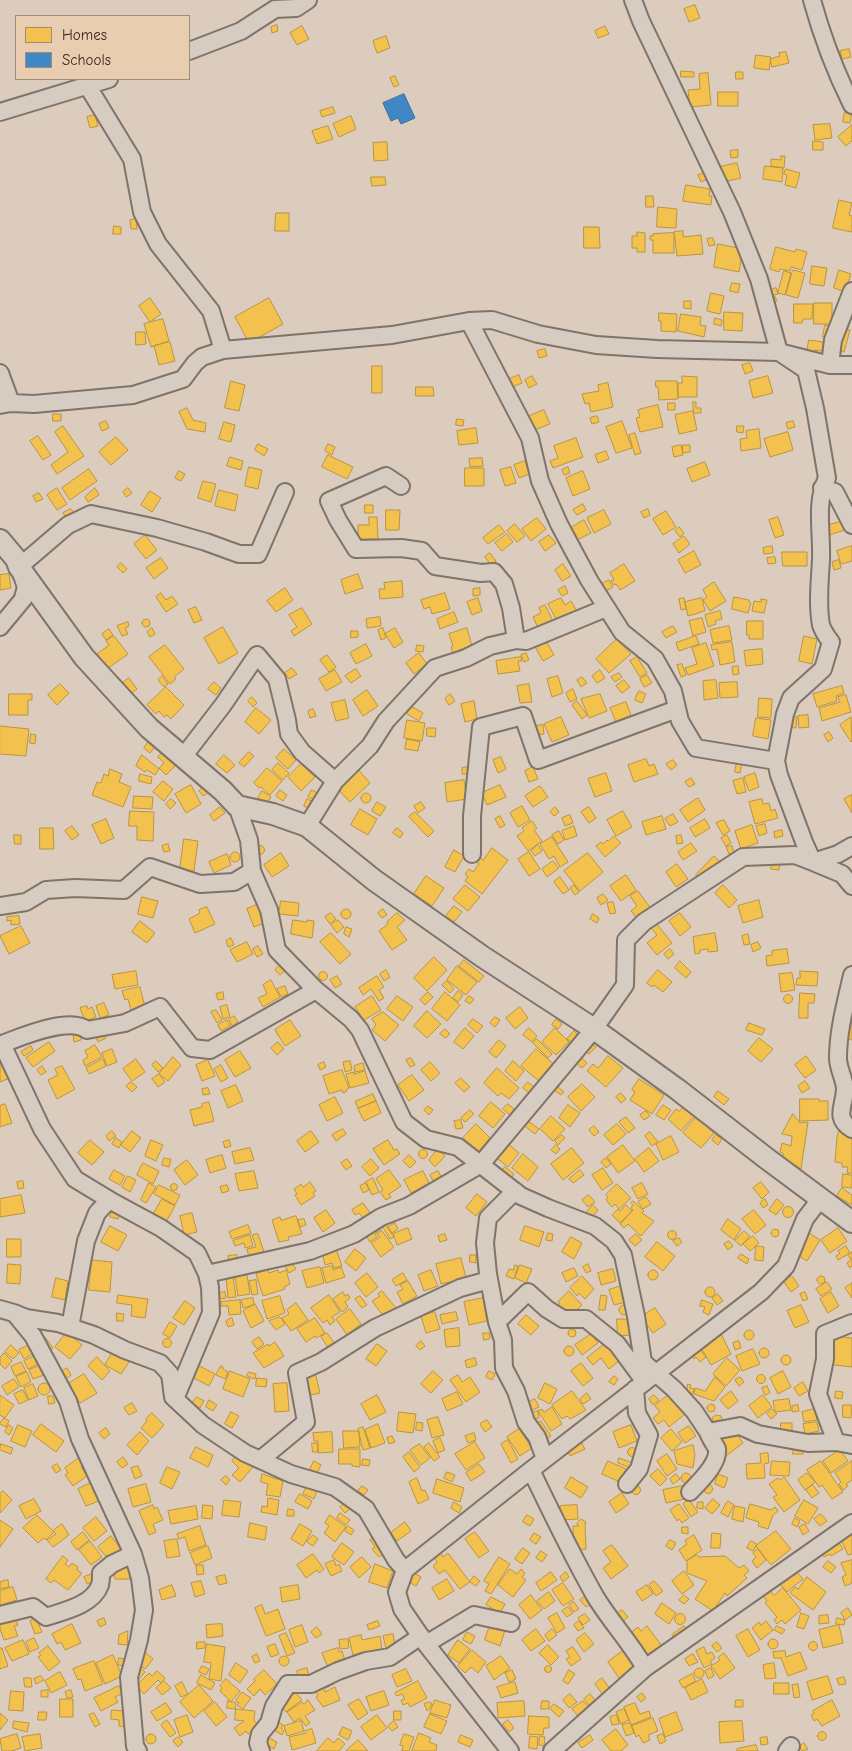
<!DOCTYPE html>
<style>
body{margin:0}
#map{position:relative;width:852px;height:1751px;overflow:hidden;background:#dbccbd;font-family:"Comic Neue",sans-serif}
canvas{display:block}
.legend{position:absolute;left:15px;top:15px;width:175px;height:65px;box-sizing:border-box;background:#e8cdb0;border:1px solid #a38c76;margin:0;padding:6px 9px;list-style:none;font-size:15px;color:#3b2a1e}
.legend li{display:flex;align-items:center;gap:10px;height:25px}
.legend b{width:25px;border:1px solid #a38c76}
</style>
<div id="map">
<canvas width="852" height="1751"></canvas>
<ul class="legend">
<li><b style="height:14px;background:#f2c14e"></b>Homes</li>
<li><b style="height:14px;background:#3f88c5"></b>Schools</li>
</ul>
</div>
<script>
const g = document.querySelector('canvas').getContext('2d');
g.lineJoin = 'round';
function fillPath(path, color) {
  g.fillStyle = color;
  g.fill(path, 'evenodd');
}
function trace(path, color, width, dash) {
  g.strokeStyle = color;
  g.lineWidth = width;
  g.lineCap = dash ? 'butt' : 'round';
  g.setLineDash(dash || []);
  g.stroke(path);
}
const homes = new Path2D(`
 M695,5L700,18L689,22L684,9Z
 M277,25L278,31L272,33L271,27Z
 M302,26L309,39L297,45L290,33Z
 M605,26L609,34L598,38L595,31Z
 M386,36L390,48L377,53L373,41Z
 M849,49L851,57L842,59L840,51Z
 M786,52L789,63L772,67L770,59L780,56L779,53Z
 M756,55L771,57L769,70L754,68Z
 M681,71L694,72V77H681Z
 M736,72H743V79H736Z
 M708,73L711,105L690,107L688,90L700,89L699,74Z
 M395,76L399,85L394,87L390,78Z
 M718,92H738V106H718Z
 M333,107L335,113L322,117L320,111Z
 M845,111L852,112L850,123L843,122Z
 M95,115L98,126L90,128L87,117Z
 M351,116L356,129L339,137L333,124Z
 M830,124L832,138L815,140L813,125Z
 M852,125V141L846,146L838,137Z
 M328,126L333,139L317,144L312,131Z
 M813,141L823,142V150H813Z
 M387,142L388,160L374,161L373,143Z
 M738,150V157L731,158L730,151Z
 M781,156H785L784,168L771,166V159L781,160Z
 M737,163L741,178L723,182L720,167Z
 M765,166L783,168L782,182L763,179Z
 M786,169L800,173L796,188L785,185L787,175L784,174Z
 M704,173L706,180L701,182L698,175Z
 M371,177H385L386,185L372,186Z
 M686,185L710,189L709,196H712L711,205L683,201Z
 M646,196H653L654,207H646Z
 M839,200L852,203L849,215L852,216V232L833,228Z
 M658,207L677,209L676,228L657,227Z
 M276,213H289V231H275Z
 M136,219L137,229H131L130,220Z
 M114,226L121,227V234H113Z
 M584,227H599L600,248H584Z
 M683,231V237L701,235L703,254L677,256L674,232Z
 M637,232L645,233V252H637V248H632V236H637Z
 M674,233V253H653V240H650V236H653V234Z
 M713,238L715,245L709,246L707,239Z
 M718,244L743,249L739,272L714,267Z
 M776,247L795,252L796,249L807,252L802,270L791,267L790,271L780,269L779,272L770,269Z
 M812,266L827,268L824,286L810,284Z
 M793,270L805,273L798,298L786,295Z
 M839,270L851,274L845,292L834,288Z
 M784,271L791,273L785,295L778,293Z
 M732,283L740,284L738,293L730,291Z
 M776,288L778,294L774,295L777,301L772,303L768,291Z
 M711,293L724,296L720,314L707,311Z
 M150,298L161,314L150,322L139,306Z
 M269,298L283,324L249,343L235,317Z
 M684,301H691V309L684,308Z
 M814,303H832V324H814Z
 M794,304H813L812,319H803L802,323H794Z
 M724,312L743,313L742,331L724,330Z
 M659,313L677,314L676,332L661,331V321H659Z
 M681,314L701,317L700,325L706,326L704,337L678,331Z
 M715,318L722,320L721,326L714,324Z
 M163,319L169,341L151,347L144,324Z
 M825,325L831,326L829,338L823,337Z
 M840,327L850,330L844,352L837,350Z
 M136,332H145L146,344L136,345Z
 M809,340L824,342L822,351L814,350L813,354L807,353Z
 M170,342L175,361L159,365L154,346Z
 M545,349L547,356L539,358L537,351Z
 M750,363L753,371L745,374L742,365Z
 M372,366H382V393H372Z
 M519,375L522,383L510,388L507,380Z
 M532,376L537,384L529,388L525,380Z
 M682,376L697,377V397H678V383H682Z
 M768,376L773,393L753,398L749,381Z
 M231,381L245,385L239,411L225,408Z
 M656,381H677L678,399L659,400L658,387H656Z
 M608,383L613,407L591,412L589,403L585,404L582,394L599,391L598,385Z
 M416,387H433L434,396H416Z
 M693,402H696V408H701V413H694Z
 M668,403H675V410H668Z
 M658,405L663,427L640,432L636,418L640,417L638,410Z
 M187,408L193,420L206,423L205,432L187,429L179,412Z
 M544,410L550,424L532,431L527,417Z
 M693,411L697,430L679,434L675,415Z
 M53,414H61V421H53Z
 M597,416L599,422L592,424L590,418Z
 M457,419L464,420L463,426L456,425Z
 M106,421L109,428L102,431L99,424Z
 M622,421L632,448L616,453L606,427Z
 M793,421L795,427L788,429L786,423Z
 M224,422L235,425L231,442L219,439Z
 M63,426L84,456L57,474L51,465L68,452L55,432Z
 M737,426H744L743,433L737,432Z
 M476,428L478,443L459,445L457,431Z
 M759,429L761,448L741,451L740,439L747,438L746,431Z
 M788,432L793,450L770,457L764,439Z
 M635,433L641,453L635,455L629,435Z
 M38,436L51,455L43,460L30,441Z
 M116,437L128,450L111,465L99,452Z
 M576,438L583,457L553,468L550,461L558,458L554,446Z
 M258,444L268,449L264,456L255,450Z
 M328,444L335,447L332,455L325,451Z
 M681,445L683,455L674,457L672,447Z
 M683,445H690V452L683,453Z
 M606,451L609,459L598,463L595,455Z
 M328,455L353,467L347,479L322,467Z
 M230,457L243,461L241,470L227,466Z
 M482,458L483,466L470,467L469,459Z
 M525,461L529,474L519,478L514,465Z
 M705,462L710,475L692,482L687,469Z
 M249,467L262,470L258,489L245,486Z
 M511,467L516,483L505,486L500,470Z
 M568,467L570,473L564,475L562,470Z
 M465,468H484V486H465Z
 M89,469L97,481L70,500L62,488Z
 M179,471L185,474L181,481L175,478Z
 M583,471L590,489L573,496L566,478Z
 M203,481L216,484L211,502L198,498Z
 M57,488L67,504L57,510L47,495Z
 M95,488L99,495L88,502L85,497Z
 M128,488L132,493L126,497L123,492Z
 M219,490L238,495L235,511L215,506Z
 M150,491L161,498L152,512L141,505Z
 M39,493L43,499L36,502L33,496Z
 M583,504L586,510L577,515L573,510Z
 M365,505H373V513H365Z
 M71,509L74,513L66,518L63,513Z
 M648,509L650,515L644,518L641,512Z
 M386,510H400L399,530H386Z
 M604,510L611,524L594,533L587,518Z
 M666,511L676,527L663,535L653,519Z
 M369,517H377L378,539H358V525H369Z
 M778,517L784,535L775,538L769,520Z
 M537,518L546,529L531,541L522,529Z
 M584,520L591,533L573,542L567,530Z
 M843,521L845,530L829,535L826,526Z
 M515,524L525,536L517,542L507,531Z
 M499,525L505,532L488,544L483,538Z
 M679,527L684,533L680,537L675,531Z
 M507,534L513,542L502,551L495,543Z
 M145,535L157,550L146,559L134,544Z
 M549,535L556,543L545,551L539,542Z
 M684,536L690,544L679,553L673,544Z
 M772,546L773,553L764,554L763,548Z
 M852,546V561L841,564L837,551Z
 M694,551L701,565L685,573L678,560Z
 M782,552H807V566H783Z
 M490,553L496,561L491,565L485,557Z
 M775,557L776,563L768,564L767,558Z
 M161,558L168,568L154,579L146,568Z
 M839,560L841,568L834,570L832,562Z
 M121,563L127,569L123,573L117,567Z
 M563,564L571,576L562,581L555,570Z
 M624,564L635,581L620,590L616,584L614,585L611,581L614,580L610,573Z
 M9,574L11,588L0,590V575Z
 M358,574L363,588L345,594L341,580Z
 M609,580L613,587L602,593L598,586Z
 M402,581L403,597L380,599L379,589H385L384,583Z
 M714,582L726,601L710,611L703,600L707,597L703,590Z
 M565,586L568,593L562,596L558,590Z
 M285,588L293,600L276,612L267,601Z
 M480,588V595L473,596V589Z
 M161,593L166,600L172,596L178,604L166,612L156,597Z
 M445,593L450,609L432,614L430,607L424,609L421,600Z
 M734,597L749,600V602L751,603L748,613L732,609Z
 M478,598L482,611L472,615L467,602Z
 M561,598L565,605L571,601L577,611L557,621L548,604Z
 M684,598L686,609L681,610L679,599Z
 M702,598L705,611L688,616L685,602Z
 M761,599L767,600L764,613L752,611L754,601L761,602Z
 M545,605L554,623L539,630L533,617L541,613L539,608Z
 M196,607L202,620L194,623L188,610Z
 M302,608L312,624L294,636L291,631L297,627L289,615Z
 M720,611L722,619L715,621L716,624L708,627L705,615Z
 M454,612L458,622L440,629L437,619Z
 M380,617L381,626L367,628L366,619Z
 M702,618L706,632L693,636L689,621Z
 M142 623a4 4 0 1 1 8 0a4 4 0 1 1-8 0Z
 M747,621H763V639H749V635H747Z
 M128,622L129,626L125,628L128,634L122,636L117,626Z
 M673,626L677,632L666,638L662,632Z
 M729,626L732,640L713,643L710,630Z
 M223,627L238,653L219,664L204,638Z
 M152,628L155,634L150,637L147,632Z
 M383,628L386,638L381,640L378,630Z
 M395,628L403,642L394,648L385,634Z
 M467,628L472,646L459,650L460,652L453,654L451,647L453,646L449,634Z
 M109,629L113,635L106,640L102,634Z
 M351,631H358V637L351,638Z
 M114,636L128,654L107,669L97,654L109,645L106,641Z
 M696,636L699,644L679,651L676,643Z
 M804,636L817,639L812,664L799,661Z
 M545,639L554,655L543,661L534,645Z
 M617,639L631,654L609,673L596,659Z
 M732,642L735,662L720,665L717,649L712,650L711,645Z
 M706,643L714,666L688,675L685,668L697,664L692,648Z
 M366,644L372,656L356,664L350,653Z
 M165,645L184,669L174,677L176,679L170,684L149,657Z
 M417,645L424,646L423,652L416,651Z
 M762,649L763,664L746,666L744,651Z
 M419,653L427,664L414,674L406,663Z
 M526,653L529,660L524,662L521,655Z
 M327,655L336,667L329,672L320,660Z
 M521,657L522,661H518L520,671L498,674L496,661Z
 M637,657L647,673L640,677L630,661Z
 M682,664L686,675L681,677L677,665Z
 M738,666L739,674L733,675L732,667Z
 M292,668L297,674L289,679L285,673Z
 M356,669L361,676L351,683L345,676Z
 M335,670L342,682L326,691L319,679Z
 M600,670L605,678L597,683L592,676Z
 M619,673L622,677L615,682L611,677Z
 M647,675L652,683L644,687L640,679Z
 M162,676L168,684L164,687L158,680Z
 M558,676L563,693L552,697L547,679Z
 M582,677L587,683L581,687L577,680Z
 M129,678L137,689L129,695L120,685Z
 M624,680L630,687L622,693L616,686Z
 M716,680L718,698L704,700L703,681Z
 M214,682L221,688L216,695L208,689Z
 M737,682L738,697L720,698L719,683Z
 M60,684L69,693L57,705L48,695Z
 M529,684L532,702L520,703L517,686Z
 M842,686L844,693L836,696L837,701L817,707L813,694Z
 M166,687L184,705L171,719L167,715L164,717L159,711L156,714L147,705Z
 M573,689L577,699L570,702L566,693Z
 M367,690L378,706L363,716L353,700Z
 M639,691L646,694L642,703L635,700Z
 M9,694H32V700H28V715H9Z
 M450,694L455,701L449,705L445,699Z
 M600,694L607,711L589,718L581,699Z
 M846,695L851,712L822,721L819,708L840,702L838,697Z
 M252,697L257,703L253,707L248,701Z
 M759,698L772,699L771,718L758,717Z
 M345,700L349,718L336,721L331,703Z
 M474,701L477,719L465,722L461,704Z
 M577,701L587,715L582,719L572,705Z
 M626,702L631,715L616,722L610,708Z
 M411,706L423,713L419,721L407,714Z
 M256,708L271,720L259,734L245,722Z
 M313,709L316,716L310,718L308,711Z
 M808,715L809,727L799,728L798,716Z
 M788,716L797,717L796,728L786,727Z
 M561,717L569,735L552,742L544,724Z
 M851,717L852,741L851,742L840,725Z
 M756,718L771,720L768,739L753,736Z
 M407,720L425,723L422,741L404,738Z
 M543,725L544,734L537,735L535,726Z
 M0,726L29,729L26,756L0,754Z
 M427,728H436L435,737L427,736Z
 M829,732L833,738L828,742L824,735Z
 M31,734L36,735L35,744L30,743Z
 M407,739L420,742L418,751L405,749Z
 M149,741L156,746L150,753L144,748Z
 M284,749L296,760L288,769L276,758Z
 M164,751L177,764L166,775L159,768L164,763L158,757Z
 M249,752L254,756L244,767L239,763Z
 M142,755L159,769L155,775L147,770L145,772L136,766Z
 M224,755L235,765L227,773L216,764Z
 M501,757L506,769L498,773L493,760Z
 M646,759L649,766L654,764L658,774L634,782L628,765Z
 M673,760L677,765L671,770L666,764Z
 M737,762L742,763L740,773L735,772Z
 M278,763L289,773L283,780L272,770Z
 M301,764L315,777L301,791L288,777Z
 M356,767L370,783L350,802L335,786Z
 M468,767V774H462V768Z
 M533,767L538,779L529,782L525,771Z
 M267,768L282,781L270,795L261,787L259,788L254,783Z
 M110,769L122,774L119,782L131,787L123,807L92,795L97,782L101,783L104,774L108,776Z
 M606,773L612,791L595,797L588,779Z
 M755,773L759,787L749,791L744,777Z
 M140,774L152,777L151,784L139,781Z
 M691,778L695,784L689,787L685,782Z
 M743,778L746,792L737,794L733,781Z
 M464,780L467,799L447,802L445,783Z
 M163,781L173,789L164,801L153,792Z
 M191,785L201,804L186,813L175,794Z
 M500,785L506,797L487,805L482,793Z
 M540,786L548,797L533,807L525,796Z
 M204,787L208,793L203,796L199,791Z
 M280,790L287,795L283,801L276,796Z
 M312,790L321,795L318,802L308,797Z
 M262,791L271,797L267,804L258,798Z
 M361 798a5 5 0 1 1 10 0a5 5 0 1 1-10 0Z
 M852,795V813L844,799Z
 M134,796L153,797L152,809L133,808Z
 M698,798L705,810L688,822L680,810Z
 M171,799L176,803L170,809L166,804Z
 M307,799L318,804L315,811L304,806Z
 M762,799L763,804L769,803L771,811L775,809L778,818L755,824L749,802Z
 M377,802L386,807L380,816L372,811Z
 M421,802L425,808L418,813L414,806Z
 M522,806L530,820L518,827L510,813Z
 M220,807L225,813L214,821L210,815Z
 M555,807L559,812L554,816L550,812Z
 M589,807L596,818L589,823L581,812Z
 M360,809L377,819L368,835L351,825Z
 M130,811L154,812L153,841L137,840V826H129Z
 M623,811L632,827L616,836L607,820Z
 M415,812L434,831L428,837L409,817Z
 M673,814L678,822L670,826L665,819Z
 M570,815L573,823L565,826L562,818Z
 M500,816L505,825L500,828L495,819Z
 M662,816L666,829L646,835L642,822Z
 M106,819L114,838L101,844L92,825Z
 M705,819L710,828L695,837L690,828Z
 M724,820L730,831L723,835L716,823Z
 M532,821L537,828L534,830L542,841L528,851L517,836L524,831L522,828Z
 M765,824L767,833L759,836L756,826Z
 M752,825L758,843L741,849L735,831Z
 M72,826L79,835L72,840L65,831Z
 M574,826L577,836L565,840L562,831Z
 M40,828H53L54,849H40Z
 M397,828L403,833L400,838L393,833Z
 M782,830L783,836L775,838L774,832Z
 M559,831L564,840L558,844L552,835Z
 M14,835H21V844H15Z
 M681,835L683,843L677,844L676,836Z
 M727,835L731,843L726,846L721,838Z
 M614,836L621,843L605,857L596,846L601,842L603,844L607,840L608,841Z
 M552,837L568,862L560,867L554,856L549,859L540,844Z
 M184,839L198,841L194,871L180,869Z
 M691,843L697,851L683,860L678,852Z
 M168,844L170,851L164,852L162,846Z
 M538,845L542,851L535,856L531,851Z
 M255.5 850a4.5 4.5 0 1 1 9 0a4.5 4.5 0 1 1-9 0Z
 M732,846L734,853L729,854L726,847Z
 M492,848L508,860L482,894L465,881L468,877L465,874L469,869L473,872L479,864L474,860L478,856L483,860Z
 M454,850L464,856L455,872L445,867Z
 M230 857a5 5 0 1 1 10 0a5 5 0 1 1-10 0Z
 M529,852L540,869L529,876L518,859Z
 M281,853L289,866L272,877L264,865Z
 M588,853L603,872L580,891L564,871Z
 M227,854L231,865L214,873L209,862Z
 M714,856L721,863L702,881L696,875Z
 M553,861L559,868L547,877L542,869Z
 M772,861L780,862L779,870L771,869Z
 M677,864L688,879L676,887L666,872Z
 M626,875L636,890L621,901L610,886Z
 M426,876L444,888L432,906L414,894Z
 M560,877L569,890L563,894L554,882Z
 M465,885L480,897L468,911L453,899Z
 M574,885L579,892L575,895L570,888Z
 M723,885L737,900L729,908L715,893Z
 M638,891L652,910L638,920L631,911L637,906L630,896Z
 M603,894L608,900L601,905L597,898Z
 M142,897L158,901L153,918L138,914Z
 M759,900L763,917L743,923L738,906Z
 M281,901L299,903L298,916L279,914Z
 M613,902L616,913L610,914L607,903Z
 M259,904L267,922L254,927L247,909Z
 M454,906L462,912L454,922L446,916Z
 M207,907L215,924L195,933L189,919L200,913L199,910Z
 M383,909L387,915L382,918L378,913Z
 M341 914a5 5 0 1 1 10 0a5 5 0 1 1-10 0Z
 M331,913L336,919L330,924L325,917Z
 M397,913L405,920L397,927L407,940L392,950L379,931L388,924L387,922Z
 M680,913L691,927L680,936L669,921Z
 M593,914L599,918L597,923L590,919Z
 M19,916L20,924L11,925V920L7,921V917Z
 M293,920L307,922V920L314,921L312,938L291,934Z
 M338,920L344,927L337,933L331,925Z
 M140,921L155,933L147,943L132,932Z
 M656,923L672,943L657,955L647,943L657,935L651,928Z
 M21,926L30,943L9,954L0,936Z
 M346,927L352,929L349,937L344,934Z
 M331,933L351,954L340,964L320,942Z
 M715,933L718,951L708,952V949L700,950V953L695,954L693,937Z
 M748,934L750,944L744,945L742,936Z
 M231,938L234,945L228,947L226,941Z
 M247,942L253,954L237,962L230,950Z
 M758,942L761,948L753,952L751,945Z
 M258,946L263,954L257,957L253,949Z
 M670,949L674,954L668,959L664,954Z
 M787,949L789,963L767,966L766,956L772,955V951Z
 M434,957L447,970L427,991L414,978Z
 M464,960L484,976L479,982L459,966Z
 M680,961L691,972L686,978L675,968Z
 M281,964L286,970L280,975L275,970Z
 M457,966L477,982L466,995L447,980Z
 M386,970L390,977L384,981L380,974Z
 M658,970L672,982L663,992L654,985L652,987L647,983Z
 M136,971L138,985L115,989L112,975Z
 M800,971L818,972L817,986L796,985L797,978H800Z
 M318.5 976a4.5 4.5 0 1 1 9 0a4.5 4.5 0 1 1-9 0Z
 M792,973L795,990L781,992L779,974Z
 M337,976L342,984L335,988L330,980Z
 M377,976L384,987L379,990L384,998L379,1001L371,989L363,995L359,988Z
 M271,980L280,997L263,1007L258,998L267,994L263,985Z
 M447,981L454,989L450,993L442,985Z
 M285,986L288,994L281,997L277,989Z
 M140,987L145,1007L131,1010L128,999L125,1000L122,991Z
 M458,991L463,995L458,1002L453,998Z
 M223,992L224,999L218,1000L216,994Z
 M428,992L433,997L425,1005L420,1000Z
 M445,992L460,1005L447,1021L432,1009Z
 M800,993L815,994L814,1003H808V1018H799Z
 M783.5 999a4.5 4.5 0 1 1 9 0a4.5 4.5 0 1 1-9 0Z
 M372,996L381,1010L364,1020L355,1007Z
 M397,996L413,1007L403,1021L387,1009Z
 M469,996L474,999L470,1004L465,1001Z
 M104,1003L109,1015L100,1018L96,1006Z
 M227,1005L230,1017L223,1019L220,1007Z
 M87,1006L88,1009L92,1007L96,1017L85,1021L80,1008Z
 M520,1007L528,1018L515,1029L506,1018Z
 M216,1010L222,1020L217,1023L211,1012Z
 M427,1011L441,1024L427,1038L414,1026Z
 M383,1012L399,1025L385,1041L372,1030L376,1025L372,1019Z
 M234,1016L238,1022L232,1026L229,1020Z
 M495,1017L500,1020L495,1027L490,1023Z
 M473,1019L483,1026L477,1033L468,1025Z
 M556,1019L562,1024L558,1029L552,1025Z
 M227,1020L230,1026L221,1031L218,1025Z
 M290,1020L301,1036L285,1046L275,1030Z
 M749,1023L765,1029L762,1035L746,1030Z
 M851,1024H852V1040L845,1037Z
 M465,1028L474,1036L463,1049L454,1042Z
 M529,1028L537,1036L532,1042L523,1035Z
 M555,1028L569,1042L556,1055L542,1042Z
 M445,1029L450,1034L445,1038L440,1034Z
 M103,1031L106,1038L98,1042L95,1034Z
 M574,1031L579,1036L573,1043L567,1039Z
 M80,1033L81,1040L74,1042L73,1034Z
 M759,1038L773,1049L761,1062L748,1051Z
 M537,1039L552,1054L548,1058L533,1043Z
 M499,1040L506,1046L496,1058L489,1052Z
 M49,1042L55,1051L33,1067L26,1058Z
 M278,1042L284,1049L277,1055L271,1048Z
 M589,1042L596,1047L589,1054L583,1049Z
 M95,1045L102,1057L85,1066L83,1060L88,1057L85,1051Z
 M31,1046L33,1050L24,1056L21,1052Z
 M112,1049L117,1062L107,1066L102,1053Z
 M536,1049L555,1065L540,1082L521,1066Z
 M240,1051L251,1068L235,1077L225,1060Z
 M608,1056L623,1068L606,1087L587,1071L593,1064L598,1068Z
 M806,1056L816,1070L805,1078L795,1065Z
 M173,1057L181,1065L168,1081L159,1074Z
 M581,1057L587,1063L582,1068L576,1063Z
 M411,1058L415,1065L410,1067L406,1060Z
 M103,1059L106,1066L89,1074L86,1068Z
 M136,1059L145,1072L132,1081L123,1069Z
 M208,1060L215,1076L202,1081L196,1065Z
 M156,1061L163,1068L158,1072L152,1065Z
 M350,1061L352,1070L345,1072L343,1062Z
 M513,1061L524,1071L516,1081L505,1071Z
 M324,1062L326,1067L320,1070L318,1065Z
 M430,1062L440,1073L431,1081L421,1070Z
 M4,1063L10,1078L0,1082V1064Z
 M363,1063L365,1070L355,1072L354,1066Z
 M221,1065L228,1078L221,1082L214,1069Z
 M42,1066L46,1072L41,1075L37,1070Z
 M62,1066L75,1089L57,1099L48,1080L58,1075L55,1069Z
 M497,1068L519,1088L509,1099L501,1093L498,1096L484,1083Z
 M342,1070L349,1088L346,1090V1092L343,1093L342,1090L329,1094L323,1076Z
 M365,1071L369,1083L350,1088L346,1074L354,1072V1074Z
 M159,1074L165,1082L158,1087L152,1079Z
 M412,1075L424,1090L409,1101L398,1085Z
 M461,1078L470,1087L464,1092L455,1083Z
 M639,1079L664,1095L652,1114L630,1100L635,1092L632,1090Z
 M555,1081L559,1086L558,1087L564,1092L561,1095L550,1087Z
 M805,1081L810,1088L802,1093L798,1086Z
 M131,1082L137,1087L132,1092L126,1086Z
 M528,1082L534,1087L529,1093L523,1088Z
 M582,1084L595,1097L581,1111L568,1097Z
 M236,1085L243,1101L228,1108L221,1091Z
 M208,1088L210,1094L203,1095L202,1089Z
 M718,1091L729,1099L724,1105L714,1097Z
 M621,1093L626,1099L621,1103L616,1097Z
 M373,1094L376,1101L358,1108L355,1102Z
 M335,1097L343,1113L327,1121L319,1105Z
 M800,1099H819V1101H828V1120L800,1121Z
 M376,1101L381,1113L364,1121L358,1109Z
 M209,1102L214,1121L194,1126L190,1110L202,1107V1104Z
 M491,1102L505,1114L493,1128L479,1116Z
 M5,1104L12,1123L0,1127V1106Z
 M508,1104L514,1109L510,1115L503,1109Z
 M568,1105L580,1113L570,1127L559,1118Z
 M663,1105L671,1110L664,1120L656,1115Z
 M428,1106L433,1110L429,1115L424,1110Z
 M684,1107L694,1116L681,1131L668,1119L676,1109L679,1111Z
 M470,1110L474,1114L465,1122L461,1118Z
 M646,1111L650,1116L644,1120L640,1115Z
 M793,1114L800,1123L808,1122L801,1169L789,1161L787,1164L781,1158L784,1154L780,1152L782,1143L791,1146L792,1136L782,1134Z
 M551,1116L565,1129L553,1141L540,1129Z
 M626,1117L635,1128L628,1133L619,1122Z
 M696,1117L714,1133L701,1148L683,1133Z
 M524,1118L539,1129L535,1134L521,1123Z
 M461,1120L463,1128L456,1129L454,1121Z
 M476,1124L490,1138L478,1152L463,1138Z
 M617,1124L626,1134L613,1145L604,1135Z
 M594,1126L599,1132L594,1136L589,1130Z
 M343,1129L346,1134L336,1141L332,1135Z
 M112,1131L116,1136L109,1141L106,1136Z
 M132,1131L141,1138L130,1152L121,1145Z
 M311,1131L319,1142L305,1152L297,1141Z
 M839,1131L852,1135V1173H847L848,1167H842V1163L835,1162L837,1137Z
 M650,1132L658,1142L652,1146L645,1136Z
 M562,1135L565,1138L558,1145L555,1141Z
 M716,1135L722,1139L718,1145L712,1140Z
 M671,1136L679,1152L663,1160L656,1144Z
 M116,1138L122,1142L119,1148L112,1144Z
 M90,1140L104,1152L92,1165L78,1153Z
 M151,1140L163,1145L156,1161L145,1156Z
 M229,1140L231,1146L225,1148L223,1142Z
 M388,1140L394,1150L397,1149L400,1154L384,1165L373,1149Z
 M506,1142L519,1153L508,1167L495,1157Z
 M556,1145L560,1149L556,1154L551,1150Z
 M623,1145L635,1161L618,1173L607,1157Z
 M250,1148L254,1160L235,1164L232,1152Z
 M572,1148L584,1163L563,1180L551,1164Z
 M649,1148L659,1161L644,1172L635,1159Z
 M438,1149L445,1156L435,1167L429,1160Z
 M418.5 1154a4.5 4.5 0 1 1 9 0a4.5 4.5 0 1 1-9 0Z
 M523,1154L538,1167L528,1181L512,1168Z
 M222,1155L226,1168L210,1173L206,1160Z
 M409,1155L416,1162L410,1168L403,1161Z
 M164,1158L171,1159L169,1167L162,1165Z
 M606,1158L611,1164L606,1168L601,1162Z
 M347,1159L352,1166L346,1170L341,1163Z
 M371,1159L379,1168L370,1176L362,1167Z
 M187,1160L198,1175L185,1185L174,1170Z
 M143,1163L159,1171L153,1184L137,1175Z
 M505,1167L514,1174L511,1178L502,1171Z
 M603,1168L613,1183L602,1190L592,1175Z
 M114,1170L125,1176L120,1185L109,1179Z
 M389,1170L401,1186L389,1194L391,1197L386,1200L380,1192L383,1190L376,1179Z
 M580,1170L584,1175L573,1183L569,1179Z
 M254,1171L258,1188L239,1191L235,1174Z
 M423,1171L429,1183L411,1193L404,1180Z
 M438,1171L442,1178L434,1183L430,1175Z
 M843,1174L852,1175V1188L842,1187Z
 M128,1176L136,1180L130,1192L122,1187Z
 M373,1178L379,1192L372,1195L366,1182Z
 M23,1181L24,1188L18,1189L17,1182Z
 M310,1182L316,1191L313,1193L315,1196L301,1205L295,1195L297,1194L294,1189L301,1184L303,1187Z
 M761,1182L769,1192L762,1199L753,1188Z
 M149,1183L156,1187L146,1203L141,1200Z
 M366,1183L369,1190L363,1193L360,1186Z
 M642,1183L648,1194L638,1199L632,1188Z
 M170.5 1187a3.5 3.5 0 1 1 7 0a3.5 3.5 0 1 1-7 0Z
 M617,1184L631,1198L619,1209L615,1204L612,1207L606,1200L608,1197L606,1195Z
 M159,1185L180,1195L175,1205L154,1194Z
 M227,1185L229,1191L222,1193L220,1187Z
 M842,1188L852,1195V1205L837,1196Z
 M477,1194L487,1202L476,1216L466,1208Z
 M21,1195L25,1213L0,1217V1199Z
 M589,1195L595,1202L588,1207L582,1200Z
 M646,1197L651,1204L643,1209L638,1202Z
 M162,1199L175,1206L166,1222L153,1215Z
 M765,1199L768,1205L763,1208L760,1203Z
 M777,1199L784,1205L776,1215L769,1210Z
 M633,1201L644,1211L642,1213L654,1221L641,1236L628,1224L624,1228L620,1224L633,1210L631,1208L633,1205L631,1203Z
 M363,1203L371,1214L364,1219L359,1213L355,1215L352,1210Z
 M593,1205L598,1210L592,1217L587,1212Z
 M626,1205L632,1211L620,1223L612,1215L618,1209L620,1211Z
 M782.5 1212a5.5 5.5 0 1 1 11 0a5.5 5.5 0 1 1-11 0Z
 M326,1210L335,1223L323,1232L314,1218Z
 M754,1210L766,1225L755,1234L742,1219Z
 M111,1212L119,1214L118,1219L110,1217Z
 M192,1213L197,1232L184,1235L180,1216Z
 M296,1216L302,1234L288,1237L289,1240L279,1242L272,1220L280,1217L281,1220Z
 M304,1219L306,1225L300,1227L298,1220Z
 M728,1219L741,1229L734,1240L721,1230Z
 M395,1223L398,1229L392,1233L388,1227Z
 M378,1224L381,1229L375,1234L377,1237L370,1242L364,1233Z
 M385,1224L394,1237L390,1239L382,1226Z
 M248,1225L251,1233L232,1239L229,1232Z
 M110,1226L127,1235L118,1251L101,1242Z
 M525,1226L544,1232L539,1247L520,1240Z
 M408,1228L412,1239L397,1245L393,1234Z
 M838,1228L847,1241L830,1253L821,1240Z
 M771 1233a4 4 0 1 1 8 0a4 4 0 1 1-8 0Z
 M667.5 1235a4.5 4.5 0 1 1 9 0a4.5 4.5 0 1 1-9 0Z
 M382,1231L394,1247L381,1257L371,1243L380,1237L377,1234Z
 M744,1231L750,1236L741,1246L735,1241Z
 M548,1233L553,1234L552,1241L546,1240Z
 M809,1233L820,1240L807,1261L796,1254Z
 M258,1234L264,1252L249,1257L247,1249L256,1247L252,1235Z
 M445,1234L447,1240L440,1242L438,1236Z
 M636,1234L642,1240L635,1246L629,1240Z
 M250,1235L253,1246L245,1248L244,1243L235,1246L233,1241Z
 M753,1236L759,1243L750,1251L743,1244Z
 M571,1237L582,1243L574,1259L562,1252Z
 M679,1238L682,1242L677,1246L673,1241Z
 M7,1239H21V1257H7Z
 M729,1241L733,1246L728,1250L724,1244Z
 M657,1242L675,1256L663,1271L645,1257Z
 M756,1246L764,1247L763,1261L755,1260Z
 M846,1246L850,1253L838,1260L836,1256L840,1253L838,1251Z
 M336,1249L342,1266L334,1268L332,1263L325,1265L322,1253Z
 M355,1249L366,1258L356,1271L345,1262Z
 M852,1252V1266L850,1268L847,1263L851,1260L848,1255Z
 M741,1254L749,1259L747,1264L738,1258Z
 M237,1255L238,1260L229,1261L228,1256Z
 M470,1255H476V1263L470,1262Z
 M461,1258L466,1278L441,1284L436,1264Z
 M92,1260L112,1262L110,1292L89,1290Z
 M291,1262L296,1269L289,1273L285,1266Z
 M8,1264L21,1265L20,1284L7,1283Z
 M588,1264L591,1271L586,1273L583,1267Z
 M515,1265L518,1266L514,1279L506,1276L509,1269L513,1270Z
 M520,1265L532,1269L526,1283L515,1278Z
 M332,1266L333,1270L341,1267L345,1277L326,1283L322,1268Z
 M320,1267L324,1283L307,1288L302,1271Z
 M574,1268L578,1276L566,1282L562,1273Z
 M613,1269L616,1281L601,1285L598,1273Z
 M268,1270L269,1273L278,1270L279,1273L286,1270L290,1284L284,1287L285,1289L263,1296L256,1274Z
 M431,1270L438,1286L424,1291L418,1275Z
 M648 1275a5 5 0 1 1 10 0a5 5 0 1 1-10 0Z
 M367,1273L378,1287L366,1297L355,1283Z
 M403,1273L407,1280L396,1286L392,1280Z
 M247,1275L250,1294L238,1296L235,1277Z
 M582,1276L594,1289L585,1299L579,1293L577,1296L570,1288Z
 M792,1276L799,1286L791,1292L784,1282Z
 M817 1280a4 4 0 1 1 8 0a4 4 0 1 1-8 0Z
 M233,1277L236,1297L228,1298L226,1278Z
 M56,1278L68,1281L65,1300L52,1297Z
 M256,1280L258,1294L252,1295L249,1281Z
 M408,1281L417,1296L403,1304L397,1292L403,1289L400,1285Z
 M827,1282L832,1289L821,1296L816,1289Z
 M852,1283V1298L845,1288Z
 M621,1286L626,1302L614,1305L609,1290Z
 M705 1292a5 5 0 1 1 10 0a5 5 0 1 1-10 0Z
 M382,1291L396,1308L384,1317L372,1301L380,1296L378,1294Z
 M569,1291L582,1305L570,1317L555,1308L560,1303L558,1302Z
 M225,1292L226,1298L220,1299L219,1293Z
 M343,1292L345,1296L348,1294L350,1298L345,1302L348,1307L342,1312L333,1299Z
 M805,1292L808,1299L803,1301L800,1294Z
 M831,1292L839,1306L828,1313L820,1299Z
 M718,1294L723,1301L717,1305L712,1298Z
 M118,1295L148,1299L145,1318L131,1316L132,1305L117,1303Z
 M329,1295L340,1312L332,1317L335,1321L330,1325L327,1320L323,1323L311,1308Z
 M601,1295L607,1296L605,1310H599Z
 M280,1296L285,1313L267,1319L262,1301Z
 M360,1296L367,1305L362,1308L355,1299Z
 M253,1298L254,1305L243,1308L241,1300Z
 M483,1298L487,1321L469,1325L464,1302Z
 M240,1300L241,1314L229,1315L228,1306H221V1302Z
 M702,1300L713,1304L709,1315L703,1312L705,1307L700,1306Z
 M185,1301L195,1308L184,1325L173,1318Z
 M296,1303L308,1320L291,1331L282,1318L289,1314L287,1310Z
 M255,1304L264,1321L251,1328L243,1311Z
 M619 1310a5 5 0 1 1 10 0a5 5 0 1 1-10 0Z
 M801,1305L809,1322L795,1328L787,1311Z
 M655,1308L666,1324L653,1333L641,1317Z
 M350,1309L361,1324L347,1335L336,1319Z
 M435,1312L440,1329L426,1333L421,1316Z
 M456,1312L458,1320L442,1324L440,1315Z
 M117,1313L124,1314L123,1321H117Z
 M526,1315L539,1326L531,1335L518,1324Z
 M280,1317L285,1324L276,1330L269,1321Z
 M232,1318L234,1325L228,1327L226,1321Z
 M315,1318L325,1333L316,1338L315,1336L306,1342L297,1329Z
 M617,1319H630L631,1335L618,1336Z
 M170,1322L177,1326L170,1338L163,1334Z
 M459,1328L460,1346L446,1347L444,1330Z
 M568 1333a4 4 0 1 1 8 0a4 4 0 1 1-8 0Z
 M744 1335a5 5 0 1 1 10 0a5 5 0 1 1-10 0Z
 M67,1332L82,1345L70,1359L55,1347Z
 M327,1333L335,1344L329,1349L321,1337Z
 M483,1333H489L490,1339L484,1340Z
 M591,1334L598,1343L582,1355L575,1345Z
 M721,1334L731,1354L711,1365L700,1346Z
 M835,1336L852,1338V1367L826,1364L828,1345L834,1346Z
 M45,1337L53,1348L48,1352L40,1340Z
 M259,1337L264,1344L257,1349L252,1342Z
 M162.5 1343a4.5 4.5 0 1 1 9 0a4.5 4.5 0 1 1-9 0Z
 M421,1341L425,1346L420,1350L416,1346Z
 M739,1341L741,1348L735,1350L733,1343Z
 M275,1342L284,1356L264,1368L253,1353L268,1344L269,1346Z
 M606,1343L620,1360L609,1369L601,1358L593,1365L587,1358Z
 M377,1344L387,1351L376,1366L366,1359Z
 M696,1344L706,1357L700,1362L696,1357L694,1359L689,1353Z
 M11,1345L19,1353L13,1359L5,1352Z
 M29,1345L33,1353L24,1359L19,1350Z
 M564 1351a5 5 0 1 1 10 0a5 5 0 1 1-10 0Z
 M759 1353a5 5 0 1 1 10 0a5 5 0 1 1-10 0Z
 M753,1349L760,1364L742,1371L736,1356Z
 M113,1352L129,1362L121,1374L105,1365Z
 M4,1353L12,1361L5,1369L0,1364V1358Z
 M781 1360a5 5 0 1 1 10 0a5 5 0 1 1-10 0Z
 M34,1356L38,1364L28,1369L24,1361Z
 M97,1357L110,1371L102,1380L88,1366Z
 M475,1358L477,1365L467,1368L465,1361Z
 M727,1358L740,1370L726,1386L713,1374Z
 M21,1362L26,1371L15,1376L11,1367Z
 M581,1363L593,1378L583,1386L571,1371Z
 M198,1365L215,1374L209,1386L192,1377Z
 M39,1366L44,1375L33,1379L29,1370Z
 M221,1366L223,1367V1369L228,1372L225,1379L216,1375Z
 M67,1368L71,1375L65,1379L61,1372Z
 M230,1371L250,1379L243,1397L223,1389Z
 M433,1371L443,1380L431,1393L421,1384Z
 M489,1371L495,1374L492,1380L486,1377Z
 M783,1371L791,1387L778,1394L770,1378Z
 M27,1372L31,1382L21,1387L16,1377Z
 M249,1372L256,1374L255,1379L247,1376Z
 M315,1372L320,1393L310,1395L305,1374Z
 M84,1374L97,1393L80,1403L68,1384Z
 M756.5 1379a4.5 4.5 0 1 1 9 0a4.5 4.5 0 1 1-9 0Z
 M458,1375L462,1382L470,1377L480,1392L466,1402L450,1380Z
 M614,1376L618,1379L614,1385L609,1382Z
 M715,1377L725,1387L714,1401L694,1394L695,1388L705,1391Z
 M740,1377L744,1382L739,1386L735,1380Z
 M257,1378L267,1379L266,1387L256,1386Z
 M14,1379L19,1387L7,1395L2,1386Z
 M803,1382L808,1391L799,1396L794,1388Z
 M38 1389a6 6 0 1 1 12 0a6 6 0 1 1-12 0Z
 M287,1383L289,1411L275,1412L273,1384Z
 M545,1383L557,1389L550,1404L538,1398Z
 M33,1384L38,1396L29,1400L24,1388Z
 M688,1384L691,1385L690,1388L694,1389L693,1394L687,1393Z
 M767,1386L770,1393L765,1395L762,1388Z
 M23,1390L28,1400L19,1404L14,1394Z
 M572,1391L586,1410L570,1419L567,1416L562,1419L552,1405Z
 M731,1391L738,1401L728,1409L720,1400Z
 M836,1391L843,1392L842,1399L835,1398Z
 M457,1392L463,1404L447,1411L442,1399Z
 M587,1393L591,1399L583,1404L580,1399Z
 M0,1395L14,1405L5,1418L0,1415Z
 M377,1395L386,1412L370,1420L361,1404Z
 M654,1395L659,1400L653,1405L649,1399Z
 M668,1395L685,1414L669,1427L664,1420L658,1424L653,1418L660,1412L655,1406Z
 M763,1395L772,1407L758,1418L749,1406Z
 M48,1396H53L55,1403L49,1404Z
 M197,1397L204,1401L200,1408L192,1403Z
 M535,1399L539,1407L530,1411L527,1403Z
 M789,1399L791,1410L775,1412L773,1401Z
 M209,1400L217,1405L213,1411L206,1407Z
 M132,1403L137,1411L129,1415L124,1408Z
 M707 1408a4 4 0 1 1 8 0a4 4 0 1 1-8 0Z
 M798,1405L799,1411L792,1412V1406Z
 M843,1405H852L851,1418L843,1417Z
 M552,1407L562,1424L551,1431L538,1411L542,1409L544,1412Z
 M772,1409L777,1414L771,1419L767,1414Z
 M815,1409L817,1420L804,1422L802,1412Z
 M538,1411L539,1418L533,1419L531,1413Z
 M231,1412L239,1416L232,1428L225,1424Z
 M399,1412L416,1414L413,1433L397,1431Z
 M152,1413L164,1425L152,1438L141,1428L147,1421L146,1419Z
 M716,1415L721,1416L723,1422L713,1423L712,1418Z
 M438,1417L444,1435L432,1438L427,1420Z
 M4,1418L9,1421L6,1427L0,1424Z
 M487,1420L492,1427L485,1432L480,1424Z
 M541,1421L551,1436L543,1442L533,1427Z
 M417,1422L423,1423L422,1431L416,1430Z
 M817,1422L819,1431L805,1434L803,1424Z
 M781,1423H792V1432H781Z
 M41,1424L64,1441L56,1452L33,1435Z
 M378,1424L385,1443L371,1448L365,1430Z
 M9,1425L13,1428L9,1435L5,1432Z
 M18,1425L32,1431L25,1447L11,1441Z
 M631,1425L637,1441L619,1448L613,1432Z
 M689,1426L696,1436L685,1443L678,1433Z
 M363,1427L370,1448L363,1450L358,1429Z
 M106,1428L110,1434L104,1439L99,1433Z
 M519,1429L532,1448L520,1456L507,1437Z
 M671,1429L682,1442L672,1451L661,1438Z
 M343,1431H359L360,1447L344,1448Z
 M140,1432L149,1441L137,1455L127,1445Z
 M332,1432L333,1452L318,1453V1441H314L313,1433Z
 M735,1432L743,1443L726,1456L712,1437Z
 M474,1433L476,1440L468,1443L465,1436Z
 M392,1436L395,1442L389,1444L387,1438Z
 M440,1438L445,1450L438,1453L433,1441Z
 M579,1438L585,1449L570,1456L565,1445Z
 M508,1440L518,1459L511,1463L501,1444Z
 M475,1442L485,1458L466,1470L455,1454Z
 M312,1443H317L318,1452H313Z
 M429,1443L440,1457L434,1461L424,1447Z
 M1,1444L13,1448L11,1454L0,1450Z
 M420,1444L430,1458L421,1465L410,1450Z
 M794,1444H804L803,1454H793Z
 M693,1445L695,1455L693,1468L677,1464L674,1451Z
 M196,1447L213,1455L208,1467L190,1458Z
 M627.5 1452a4.5 4.5 0 1 1 9 0a4.5 4.5 0 1 1-9 0Z
 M339,1449H360V1467L352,1466V1464H339Z
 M840,1450L848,1461L831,1473L823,1461Z
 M409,1452L420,1467L414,1472L403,1457Z
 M768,1453L769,1463L764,1464L765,1478L747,1479L746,1464L761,1463L760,1454Z
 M238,1454L253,1467L240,1482L232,1475L239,1468L232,1461Z
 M667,1454L677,1469L667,1476L657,1461Z
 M123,1457L128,1464L122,1468L117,1462Z
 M79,1458L85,1465L81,1467L87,1476L73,1486L65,1475L68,1473L65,1468Z
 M619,1458L633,1463L631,1468L618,1463Z
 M363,1459L370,1460L369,1466L362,1465Z
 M314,1461L321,1465L317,1473L310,1469Z
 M608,1461L626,1469L620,1482L602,1474Z
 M772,1461L790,1462L789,1476L770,1475Z
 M821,1461L843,1492L832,1499L822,1485L819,1487L807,1470Z
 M852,1461V1480L846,1484L848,1486L843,1490L839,1484L841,1482L835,1473Z
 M57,1464L61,1470L56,1473L52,1467Z
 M479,1464L485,1472L471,1481L466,1473Z
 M138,1466L142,1476L135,1479L131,1468Z
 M167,1467L180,1472L172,1489L160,1483Z
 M658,1469L667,1479L660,1486L650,1476Z
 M447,1472L455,1475L452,1482L444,1478Z
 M807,1473L815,1482L805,1490L798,1480Z
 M681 1478a5 5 0 1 1 10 0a5 5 0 1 1-10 0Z
 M262,1474L283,1481L280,1497L266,1495L268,1484L261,1482Z
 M676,1474L680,1479L673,1484L670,1479Z
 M718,1474L728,1478L724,1488L715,1484Z
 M226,1476L230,1480L226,1485L221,1480Z
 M571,1477L588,1487L581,1498L565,1488Z
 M784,1477L800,1500L784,1512L773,1497L777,1495L769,1484L778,1478L780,1480Z
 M417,1478L422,1491L425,1490L429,1499L418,1504L409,1482Z
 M437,1479L464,1488L460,1502L433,1493Z
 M91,1483L99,1501L86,1506L78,1489Z
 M146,1484L151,1502L133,1507L128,1489Z
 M703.5 1489a4.5 4.5 0 1 1 9 0a4.5 4.5 0 1 1-9 0Z
 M813,1485L819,1493L812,1498L806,1490Z
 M631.5 1490a4.5 4.5 0 1 1 9 0a4.5 4.5 0 1 1-9 0Z
 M307,1486L317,1491L314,1499L303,1494Z
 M362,1486L368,1490L364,1495L358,1491Z
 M682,1486L685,1499L666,1503L663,1490Z
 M3,1491L12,1500L0,1513V1494Z
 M622,1493L629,1504L616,1513L609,1502Z
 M300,1494L312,1501L308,1509L295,1502Z
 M268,1498L279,1500L277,1515L261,1512L262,1506L267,1507Z
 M34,1499L41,1511L26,1519L19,1506Z
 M713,1499L720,1505L712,1514L705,1508Z
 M224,1500L241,1502L239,1517L222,1515Z
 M689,1500L698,1512L691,1517L683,1504Z
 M804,1500L818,1508L808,1524L795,1516Z
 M728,1501L734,1505L728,1517L721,1513Z
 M454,1502L462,1507L459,1513L451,1508Z
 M698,1502H703V1509L697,1508Z
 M345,1503L350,1509L345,1513L340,1507Z
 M679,1504L689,1518L682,1523L679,1519L677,1521L670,1510Z
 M750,1504L771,1510L775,1507L778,1511L773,1515L768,1529L758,1526L759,1522L746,1518Z
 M153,1505L154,1509L157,1507L163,1520L153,1524L156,1532L149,1535L139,1511Z
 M203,1505L213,1506L212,1519L202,1518Z
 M577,1505L578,1519L561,1520L560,1506Z
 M196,1506L198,1519L171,1524L168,1511Z
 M735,1506L745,1508L743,1522L732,1519Z
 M288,1509L294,1510V1516H287Z
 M340,1513L350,1520L346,1525L337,1518Z
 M821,1514L827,1521L820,1526L814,1519Z
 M37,1515L54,1532L46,1540L44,1538L38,1543L23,1528Z
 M330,1515L346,1527L335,1542L324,1533L329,1526L325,1523Z
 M527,1515L534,1519L530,1526L523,1522Z
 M96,1517L107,1531L94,1541L83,1528Z
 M795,1518L800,1521L797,1527L792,1524Z
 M581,1519L586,1522L585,1525L586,1549L574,1550L573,1526H579L577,1524Z
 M0,1520L13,1529L0,1547Z
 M405,1522L411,1531L397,1541L391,1533Z
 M250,1523L267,1527L265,1540L248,1537Z
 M62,1524L69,1535L53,1547L47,1540L56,1534L53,1531Z
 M300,1524L312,1531L303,1546L291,1539Z
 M805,1524L809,1531L803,1535L799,1527Z
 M200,1526L206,1545L189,1551L185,1537L179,1539L177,1534Z
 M348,1526L354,1530L351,1535L345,1531Z
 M682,1527H688V1534L682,1533Z
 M776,1531L791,1549L771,1565L756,1546Z
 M83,1532L89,1540L77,1550L71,1542Z
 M475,1532L489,1551L479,1558L465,1539Z
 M852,1532V1554L848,1555L840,1537Z
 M534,1533L541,1537L536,1544L530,1540Z
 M712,1533L721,1534L720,1548H711Z
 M313,1535L318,1539L313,1546L307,1542Z
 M694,1535L702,1550L686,1561L679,1550L687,1544L685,1541Z
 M111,1536L121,1549L108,1559L98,1547Z
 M373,1538L385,1552L379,1557L372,1549L375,1547L370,1540Z
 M177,1539L180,1556L167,1558L164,1541Z
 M670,1540L676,1543L672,1550L666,1546Z
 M90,1541L102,1557L91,1565L79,1550Z
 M751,1541L757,1544L753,1551L747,1548Z
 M838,1541L843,1549L831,1556L830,1554L824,1557L821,1552Z
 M342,1543L354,1552L344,1565L332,1557Z
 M612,1545L628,1566L611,1579L603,1568L611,1562L603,1551Z
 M208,1546L212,1558L195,1565L190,1553Z
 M523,1548L530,1553L522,1564L515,1559Z
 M758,1549L766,1560L757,1568L752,1561L756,1557L753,1553Z
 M541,1551L547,1555L542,1562L536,1558Z
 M440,1552L443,1557L448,1553L470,1582L460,1589L445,1570L439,1574L433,1566L437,1562L434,1557Z
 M313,1554L324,1569L319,1573L317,1570L306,1578L297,1565Z
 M697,1555L699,1557L725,1556L739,1568L744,1565L749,1571L744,1575L747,1578L727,1596L725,1593L713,1611L695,1599L707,1581L687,1573V1561Z
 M63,1556L68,1560L65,1564L69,1567L72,1563L78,1567L77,1570L82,1573L68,1590L54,1580L51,1583L46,1579Z
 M362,1557L371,1567L359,1578L350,1567Z
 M499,1557L510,1564L491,1594L485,1591L489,1584L484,1581Z
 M334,1560L336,1566L339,1564L342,1571L331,1576L325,1564Z
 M852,1560V1583L845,1586L842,1577L846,1575L841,1563Z
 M828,1561L836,1567L831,1573L823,1567Z
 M375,1564L393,1571L387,1588L369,1582Z
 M203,1565L204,1574L197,1575L196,1566Z
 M130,1566V1579H115L114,1567Z
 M510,1569L517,1574L521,1569L525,1573L522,1577L526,1580L513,1597L498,1585Z
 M795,1570L803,1579L787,1592L779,1583Z
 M684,1571L694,1585L682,1594L672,1581Z
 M551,1572L557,1580L541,1591L536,1583Z
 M566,1572L569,1577L563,1582L560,1577Z
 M414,1573L421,1577L416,1586L409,1582Z
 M92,1574L95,1581L87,1584L84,1577Z
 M225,1575L227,1583L219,1585L216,1577Z
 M474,1576L480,1581L476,1586L470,1582Z
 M807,1577L826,1592L813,1610L790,1593L795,1587L798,1589Z
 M447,1579L454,1591L439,1600L432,1588Z
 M8,1580L9,1587L0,1589V1582Z
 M201,1581L205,1594L195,1597L191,1583Z
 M654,1581L663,1591L656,1596L649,1585Z
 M563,1583L574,1599L563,1606L552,1590Z
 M172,1585L176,1596L162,1600L159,1590Z
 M298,1585L300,1599L282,1602L280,1588Z
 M647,1585L653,1594L642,1601L636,1592Z
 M13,1587L17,1600L0,1605V1591Z
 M783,1588L801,1610L785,1624L782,1620L777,1624L774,1620L777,1617L765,1603L767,1601L763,1595L769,1590L774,1595Z
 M549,1592L555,1601L544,1609L537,1601Z
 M588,1594L593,1602L586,1607L580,1600Z
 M531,1595L542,1610L530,1619L519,1605Z
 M684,1595L689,1599L684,1604L679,1600Z
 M491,1597L505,1604L500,1613L486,1605Z
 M574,1602L579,1609L574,1612L569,1605Z
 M662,1603L676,1613L669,1624L655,1614Z
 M262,1605L265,1614L278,1609L285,1629L266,1636L255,1608Z
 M568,1607L573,1613L567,1617L562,1611Z
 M848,1608L852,1615L845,1620L841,1613Z
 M622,1610L628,1617L622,1622L615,1615Z
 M557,1613L565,1628L557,1633L548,1618Z
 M801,1613L809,1616L804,1629L797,1627Z
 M674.5 1619a5.5 5.5 0 1 1 11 0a5.5 5.5 0 1 1-11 0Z
 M585,1614L590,1620L583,1625L578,1618Z
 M828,1615L829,1623L819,1624V1616Z
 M15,1616L18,1625L14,1626L18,1636L4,1640L0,1629V1621Z
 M36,1618L42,1632L35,1634L30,1621Z
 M104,1618L106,1624L100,1627L97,1621Z
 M837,1618L845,1620L844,1625L836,1624Z
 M378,1621L380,1626L369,1630L367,1625Z
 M579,1621L584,1628L578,1631L574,1625Z
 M766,1621L773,1630L761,1640L752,1628L759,1622L761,1625Z
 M72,1624L81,1643L65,1650L61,1642L57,1644L52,1634Z
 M222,1624L223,1636L207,1638L206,1625Z
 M302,1625L308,1642L295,1647L289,1630Z
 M490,1625L505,1630L500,1646L485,1640Z
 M839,1625L843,1643L823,1648L819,1630Z
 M647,1626L662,1646L646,1658L628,1635L638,1627L641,1631Z
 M684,1626L688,1633L676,1641L672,1635Z
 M777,1626L785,1630L782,1634L774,1630Z
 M317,1627L322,1634L316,1638L311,1632Z
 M536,1629L545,1641L531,1651L522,1640Z
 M552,1629L557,1635L549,1641L545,1635Z
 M748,1629L760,1650L748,1657L736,1636Z
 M128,1631L127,1645L118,1644L119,1635Z
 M467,1632L475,1636L471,1644L463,1640Z
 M286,1633L295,1653L287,1656L279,1636Z
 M585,1633L594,1644L584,1652L576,1640Z
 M393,1634L395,1645L386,1648L383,1636Z
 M361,1635L362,1640L380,1636L382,1649L353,1655L349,1638Z
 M34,1638L39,1648L30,1652L26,1642Z
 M768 1644a5 5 0 1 1 10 0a5 5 0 1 1-10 0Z
 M348,1639L349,1648L340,1649L339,1640Z
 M23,1640L29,1654L12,1661L5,1648Z
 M458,1640L470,1649L459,1663L448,1655Z
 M808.5 1646a4.5 4.5 0 1 1 9 0a4.5 4.5 0 1 1-9 0Z
 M197,1642H205V1648L197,1649Z
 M717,1642L722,1648L717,1652L712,1646Z
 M207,1644L225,1647L221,1681L209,1679L211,1663L204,1662Z
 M275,1644L279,1654L271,1657L267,1647Z
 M548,1645L559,1657L551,1665L539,1653Z
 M48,1646L60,1662L49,1671L38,1657L41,1655L39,1653Z
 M573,1647L581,1659L571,1666L566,1659L570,1657L566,1651Z
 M704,1647L707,1654L712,1652L715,1658L710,1661L712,1664L704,1668L696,1651Z
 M0,1648H2L8,1666L0,1669Z
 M338,1648L339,1652L342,1651L345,1661L328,1668L322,1653Z
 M472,1650L486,1662L478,1673L471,1667L465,1673L458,1666Z
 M624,1650L635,1666L624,1674L626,1677L621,1681L608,1662Z
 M785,1651L786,1657L800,1652L807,1669L788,1676L781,1658H774L773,1652Z
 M146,1653L153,1659L145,1669L137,1663Z
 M724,1653L735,1668L720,1679L711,1666L720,1660L718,1658Z
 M257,1654L260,1661L255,1663L252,1657Z
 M693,1654L698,1662L689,1666L685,1659Z
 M113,1655L122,1676L105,1684L96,1663Z
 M501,1656L510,1668L494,1680L486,1666Z
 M279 1661a5 5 0 1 1 10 0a5 5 0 1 1-10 0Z
 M119,1658L125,1659L124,1666L118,1665Z
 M94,1661L103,1684L85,1691L81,1679L78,1680L73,1669Z
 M236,1663L248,1671L240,1683L229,1675Z
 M774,1663L776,1678L765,1679L763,1665Z
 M544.5 1669a3.5 3.5 0 1 1 7 0a3.5 3.5 0 1 1-7 0Z
 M138,1666L145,1672L139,1679L131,1673Z
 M202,1666L209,1669L206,1675L199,1672Z
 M694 1673a5 5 0 1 1 10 0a5 5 0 1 1-10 0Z
 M307,1668L309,1676L298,1678L297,1671Z
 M711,1668L714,1676L708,1679L705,1671Z
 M406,1669L412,1681L397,1687L392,1675Z
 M264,1670L277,1684L265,1695L260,1689L254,1696L247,1689L255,1681L254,1679Z
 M512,1670L516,1679L509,1682L505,1673Z
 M569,1670L575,1674L568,1684L563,1681Z
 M157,1671L165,1678L161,1683L158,1680L144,1694L136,1686L149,1673L152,1676Z
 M60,1672L67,1685L51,1693L45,1681Z
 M692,1674L696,1681L683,1688L679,1681Z
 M201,1675L215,1683L211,1690L197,1683Z
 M41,1676L44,1680L36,1684L34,1679Z
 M828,1676L833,1693L812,1700L807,1682Z
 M844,1677L846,1684L839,1685L837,1679Z
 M24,1678H31L32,1687H25Z
 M331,1678L334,1684L324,1689L325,1692L335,1687L340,1700L323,1707L316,1697L318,1696L316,1692L314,1693L311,1687Z
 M602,1678L611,1690L603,1695L595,1684Z
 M226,1679L240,1691L231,1702L220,1691L222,1688L220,1686Z
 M702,1679L708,1692L691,1700L685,1688Z
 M164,1681L171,1688L162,1695L156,1688Z
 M418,1681L427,1698L410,1707L408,1703L403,1705L401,1700L405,1699L402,1694L397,1696L395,1693Z
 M182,1682L188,1694L181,1697L175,1686Z
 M515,1682L518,1693L501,1698L497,1687Z
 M774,1683H789V1694H774Z
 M798,1684L800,1697L794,1698L792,1685Z
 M199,1685L213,1701L194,1718L180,1702Z
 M119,1686L123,1693L115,1697L118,1702L101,1711L94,1698Z
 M48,1690V1697H41V1691Z
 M71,1690L73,1697L67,1698L65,1692Z
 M11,1691L24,1692L23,1711L9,1710Z
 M384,1691L389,1705L371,1711L366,1697Z
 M242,1692L251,1698L243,1709L237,1705L239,1703L236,1701Z
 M296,1693L302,1700L286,1712L280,1705Z
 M642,1693L646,1698L641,1702L637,1697Z
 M570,1694L577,1702L569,1708L563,1700Z
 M590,1694L595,1700L589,1705L584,1699Z
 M60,1699H73V1717H60Z
 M359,1699L368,1713L358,1720L348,1705Z
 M308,1700L315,1710L305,1716L310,1723L306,1726L300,1718L294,1722L287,1712L302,1702L304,1704Z
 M435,1700L451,1705L447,1718L430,1713Z
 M736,1700H743V1707H735Z
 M832,1700L840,1716L822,1726L817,1719L814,1721L811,1715L814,1713L813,1711Z
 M228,1701L236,1703L235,1709L227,1708Z
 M524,1701L525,1716L498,1718L497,1703Z
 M542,1701H549V1709H541Z
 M583,1701L589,1707L578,1716L572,1709Z
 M215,1702L227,1717L216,1726L204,1711Z
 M430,1702L432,1704L430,1708L427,1711L424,1704Z
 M166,1703L172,1712L157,1721L151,1712Z
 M635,1703L640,1714L649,1711L651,1717L631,1725L624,1707Z
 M554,1704L564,1711L559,1717L550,1709Z
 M236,1709L255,1711L254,1720L260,1728L255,1729L248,1734L246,1731L240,1736L234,1728L244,1721L235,1720Z
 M624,1709L629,1720L621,1724L616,1712Z
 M112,1710L126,1711L125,1727L119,1726V1720L111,1719Z
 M394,1711H401V1720H394Z
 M39,1712H47L46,1720H38Z
 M676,1712L683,1730L665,1737L659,1719Z
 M0,1713L8,1720L0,1730Z
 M94,1713L100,1724L95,1727L89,1715Z
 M430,1714L447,1721L441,1734L424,1727Z
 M187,1715L193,1732L180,1737L174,1720Z
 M377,1715L387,1728L371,1740L361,1727Z
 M617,1715L619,1724L612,1725L610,1717Z
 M529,1716L549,1717V1728H544L543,1735L528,1734Z
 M653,1718L658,1731L648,1735L650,1740L643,1743L639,1735L636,1737L632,1726Z
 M167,1720L176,1733L170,1737L161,1725Z
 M275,1720L283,1725L281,1728L284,1731L282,1735L271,1728Z
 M508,1720L514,1728L509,1732L503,1724Z
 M14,1721L29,1723L27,1732L13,1728Z
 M301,1721L304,1731L287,1736L284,1726Z
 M394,1721L398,1727L392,1731L388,1726Z
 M742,1721L744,1741L720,1743L719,1722Z
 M630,1723L634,1733L626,1736L622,1725Z
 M343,1727L352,1731L348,1740L339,1735Z
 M312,1729L316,1743L292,1750L289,1737L306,1733L305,1731Z
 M616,1729L628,1745L621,1751H611L602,1740Z
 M817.5 1736a4.5 4.5 0 1 1 9 0a4.5 4.5 0 1 1-9 0Z
 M419,1733L431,1738L429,1742L437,1745L436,1751H412Z
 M146 1739a5 5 0 1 1 10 0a5 5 0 1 1-10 0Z
 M17,1734L21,1748L11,1751H2L0,1739Z
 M40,1734L42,1748L25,1751L22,1737Z
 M404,1734L414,1737L409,1751H402L403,1746L400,1745Z
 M663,1734L666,1741L660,1744L657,1736Z
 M461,1735L473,1740L470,1747L458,1742Z
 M590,1735L593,1740L582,1748L578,1743Z
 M265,1736L277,1742L274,1749L262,1743Z
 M530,1736L538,1737L537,1749L529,1748Z
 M540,1736L545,1737L544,1746L539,1745Z
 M178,1737L183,1742L178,1747L173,1741Z
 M767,1737L768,1744L761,1745L760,1738Z
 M328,1738L334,1743L338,1738L345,1744L339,1751H317Z
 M358,1740L368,1751H346Z
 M804,1743L808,1749L802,1751L799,1747Z
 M756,1745L758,1751H737V1749Z`);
const schools = new Path2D(`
 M404,94L415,118L401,124L398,118L391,121L383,103Z`);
const minor = new Path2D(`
 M633,0L641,21L732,212L759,279L779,352L806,370L815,408L827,478C815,503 822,531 821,559C820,581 817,603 821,625C823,631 827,637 831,642L823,669L791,698L785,714L776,761L779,775L804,842L813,862L842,874L852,886
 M812,0C822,36 835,71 852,105
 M189,51L241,31L275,9L296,8L308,0
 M87,85L132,159L142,212L158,244L211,311L223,350
 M0,112L109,79
 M469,321L530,438L540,481L559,524L589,580L622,632L655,659L673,691L680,721L696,748L776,761
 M830,365L833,340L852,291
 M0,373L11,403
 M0,405L11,403L34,404L133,395L183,379L195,363L202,357L223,350L392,335L469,321L492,320L538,334L596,345L657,349L779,352L830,365H852
 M401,486L386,476L329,501L338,520L356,549L401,548L422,551L435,566L481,573L494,572L504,584L511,608L516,640
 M822,488L835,492L852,525
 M0,627L24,598H23L26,587L19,567L68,525L91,514L157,528L206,542L239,554H258L285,492
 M183,757L223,705L257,655L277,679L287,720L289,734L302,752L335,781
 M237,806L249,840L252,871L269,910L277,950L316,990L351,1019L360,1030L404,1122L426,1139L458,1147L521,1196L548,1208L595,1226L614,1241L623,1255L636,1316L643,1362L674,1389L694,1411L708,1432L740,1426L758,1434L808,1443L836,1442L852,1445
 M307,826L335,781L370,746L386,721L435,668L466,658L490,646L516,640L526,641L606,608
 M472,854V816L481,727L523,716L538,760L677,709
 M0,906L26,902L46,890L75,888L124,890L150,867L200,884L234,882L252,871
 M852,975C846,1002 838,1030 838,1058C838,1068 844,1078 845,1088C845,1105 833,1118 852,1129
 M515,1191L488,1218L485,1243L488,1274L497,1322L503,1340L504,1368L516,1391L526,1422L537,1437L545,1459
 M207,1274L310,1251L354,1234L381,1217L409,1206L481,1164L594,1029L625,985L626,940L644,922L743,857L795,855L813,862L838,854L852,846
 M0,1309L14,1313L26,1318L58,1323L94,1335L125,1350L160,1363L170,1374L173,1397L203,1425L245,1453L291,1474L335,1487L366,1509L396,1560L405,1570
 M15,1314L33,1336L68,1401L80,1439L133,1554L140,1578L144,1610L139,1640L129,1677L135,1746L138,1751
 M497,1322L528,1292L547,1309L563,1319H586L617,1344L645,1382
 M70,1327L86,1241L97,1213L109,1200
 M175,1399L211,1313L210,1287L207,1274L197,1253L161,1228L113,1202L75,1179L42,1129L2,1044C21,1037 69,1016 87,1030L125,1023L160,1007L192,1048L210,1050L316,990
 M836,1442L818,1394L825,1359V1334L852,1323
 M260,1460L306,1422L297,1373L321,1362L375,1328L460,1288L489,1280
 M531,1470C551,1512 572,1555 595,1596C610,1621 630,1642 645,1668
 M627,1484L639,1469L649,1435L637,1413L635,1389
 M690,1492C699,1482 719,1464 717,1449C716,1446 709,1437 708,1432
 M0,1615L33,1607L46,1617C64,1611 93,1605 100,1585C101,1582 101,1577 101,1573L112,1564L133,1554
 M426,1644L474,1615L511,1623
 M261,1751L258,1743L260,1734L269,1723L274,1706L288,1684H311L338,1671L366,1661L390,1657L421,1636
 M510,1751L426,1644L402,1609L397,1592L405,1570L531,1470L761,1292L786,1266L805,1219L821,1198
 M552,1751L645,1668L852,1523
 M787,1751L791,1746`);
const tertiary = new Path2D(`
 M0,540L16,559L19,567L84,657L149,728L223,791L237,806L273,814L307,826L374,880L483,957L594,1029L677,1089L766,1158L852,1222`);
fillPath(homes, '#f2c14e');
trace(homes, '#bb9440', 1);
fillPath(schools, '#3f88c5');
trace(schools, '#3e6c93', 1);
trace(minor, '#7e746a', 20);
trace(tertiary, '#7e746a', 24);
trace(minor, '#d7ccc1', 16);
trace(tertiary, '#d7ccc1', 20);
</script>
